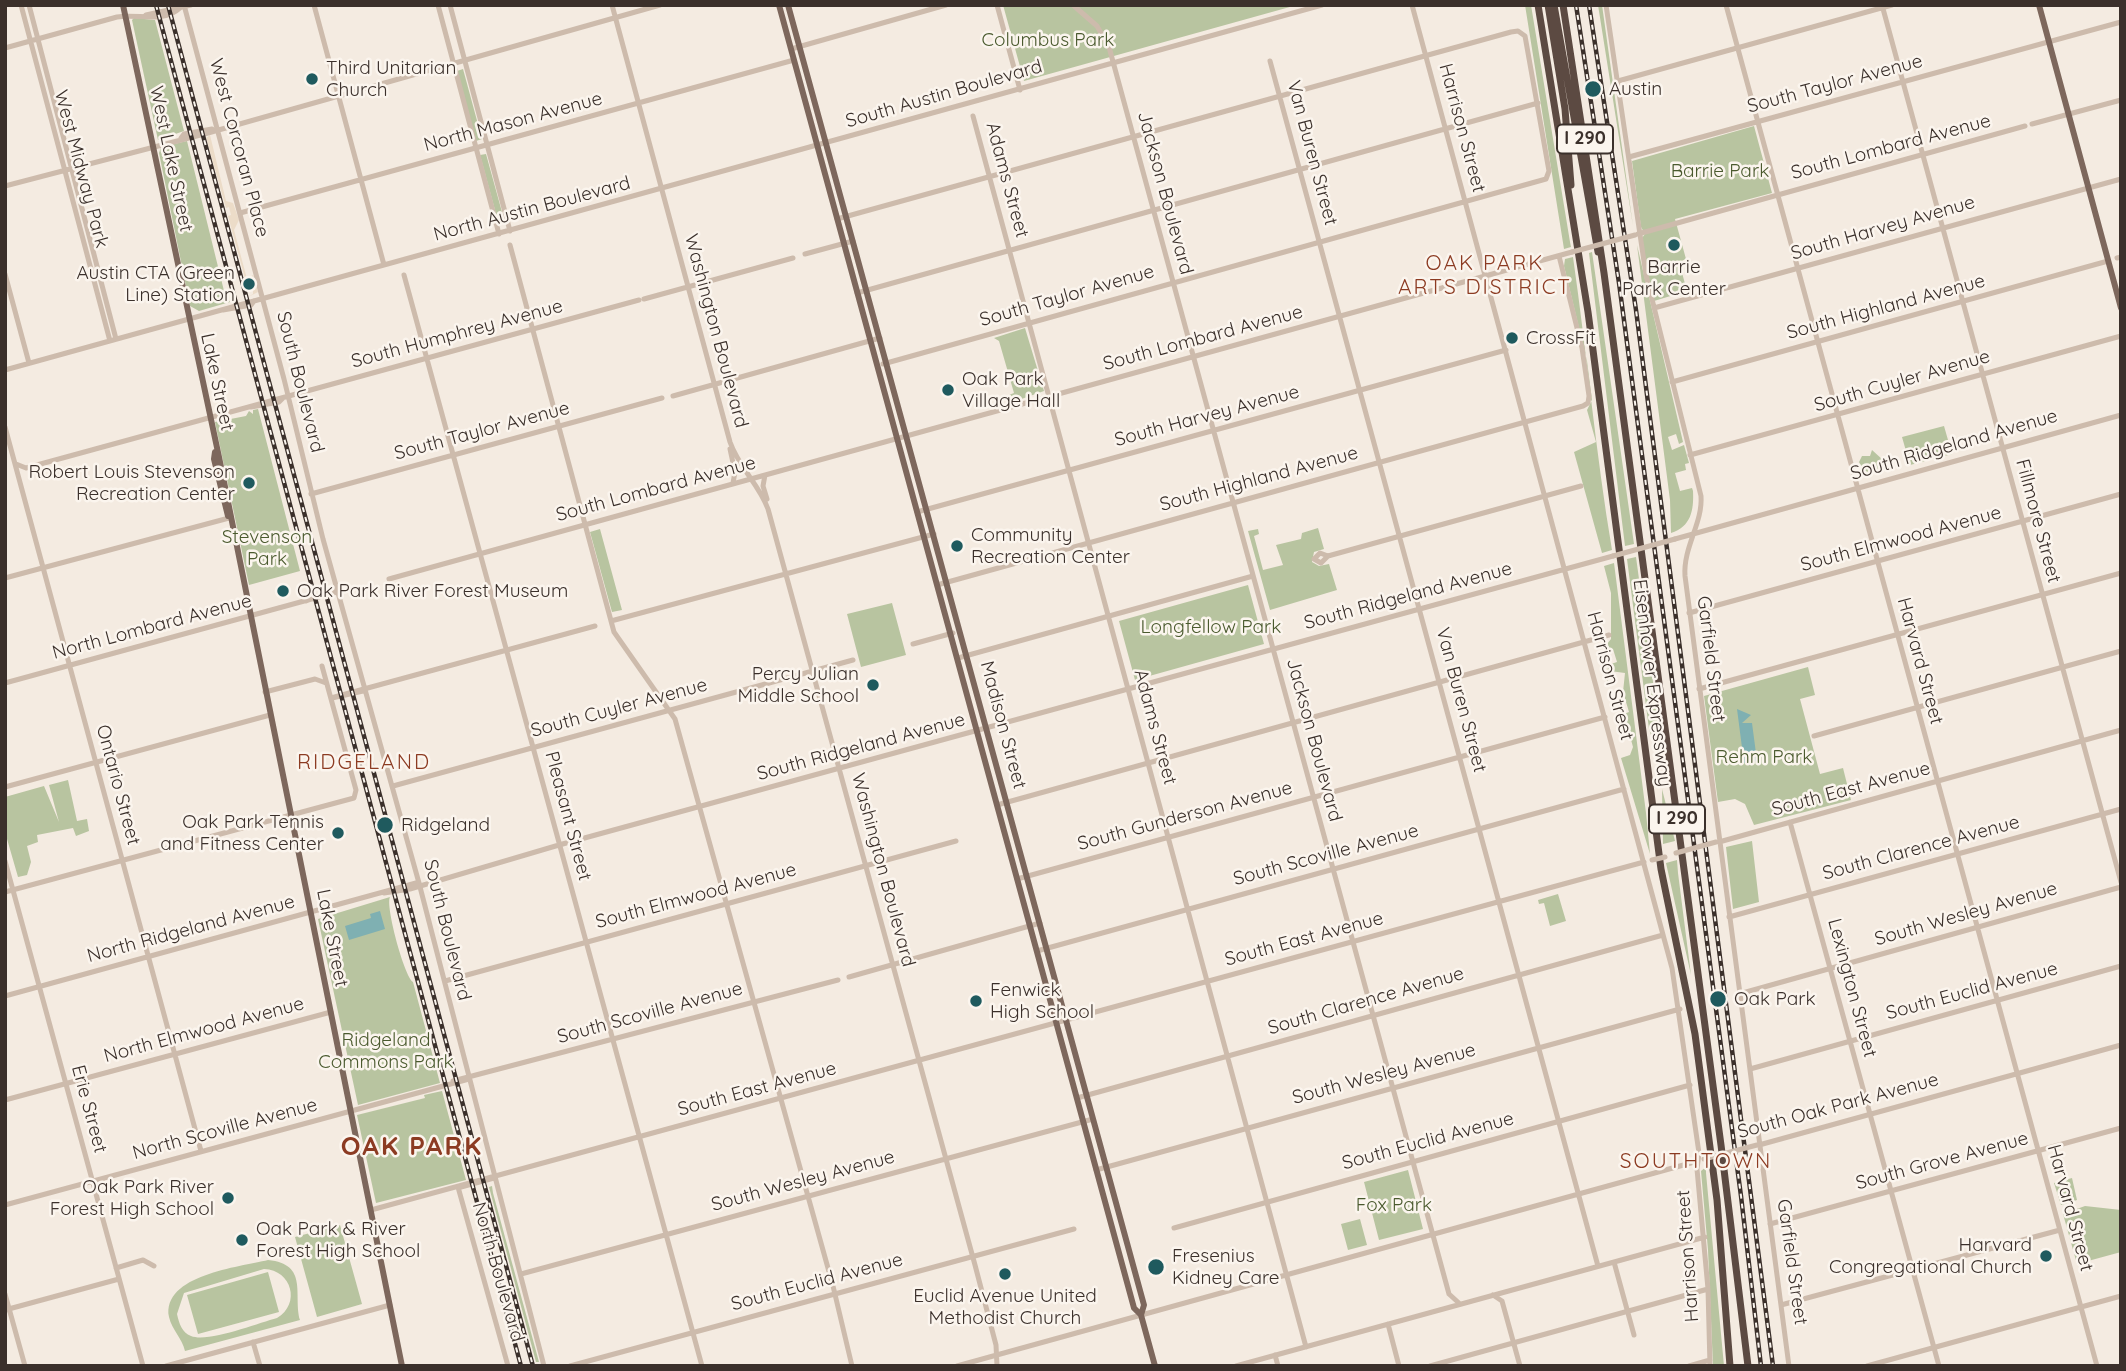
<!DOCTYPE html>
<style>
body{margin:0}
#map{position:relative;width:2126px;height:1371px;overflow:hidden;background:#f4ebe1;font-family:Quicksand,sans-serif}
canvas{display:block}
.frame{position:absolute;inset:0;border:7px solid #3b302b;pointer-events:none}
</style>
<div id="map">
<canvas width="2126" height="1371"></canvas>
<div class="frame"></div>
</div>
<script>
const g = document.querySelector('canvas').getContext('2d');
g.lineJoin = 'round';
function fillPath(path, color) {
  g.fillStyle = color;
  g.fill(path, 'evenodd');
}
function trace(path, color, width, dash) {
  g.strokeStyle = color;
  g.lineWidth = width;
  g.lineCap = dash ? 'butt' : 'round';
  g.setLineDash(dash || []);
  g.stroke(path);
}
function write(font, color, halo, rows, align = 'center') {
  g.font = font + ' Quicksand,sans-serif';
  g.lineWidth = 5;
  g.setLineDash([]);
  g.textBaseline = 'middle';
  g.strokeStyle = halo;
  g.fillStyle = color;
  for (const [text, x, y, turn = 0] of rows) {
    g.save();
    g.translate(x, y);
    g.rotate((+turn || 0) * Math.PI / 180);
    g.textAlign = isNaN(turn) ? turn : align;
    if (halo) g.strokeText(text, 0, 0);
    g.fillText(text, 0, 0);
    g.restore();
  }
}
const green = new Path2D(`
 M1003,5H1297L1024,81Z
 M1525,5H1531L1570,242L1571,247L1564,249Z
 M1598,5H1602L1633,226Z
 M134,18L155,20L184,131L158,140L132,20Z
 M463,69L482,139L476,141L457,71Z
 M1754,126L1772,193L1675,219L1686,259L1679,262L1687,291L1654,301L1646,275L1642,238L1645,234L1641,227L1632,161Z
 M187,141L225,295L230,302L199,311L190,306L159,153L161,147Z
 M486,154L505,223L499,225L480,155Z
 M1637,245L1683,442L1679,444L1676,434L1668,437L1672,450L1684,445L1689,463L1685,464L1686,470L1675,473L1680,491L1692,488L1693,491C1694,510 1691,527 1671,533L1670,500Z
 M1592,252L1634,544L1625,546L1589,253Z
 M1573,257C1587,355 1596,455 1612,550L1602,553L1574,452L1596,442L1587,410L1592,400L1587,361L1564,266L1565,259Z
 M1025,328L1044,391L1013,402L1009,395L1014,393L999,341L994,338Z
 M258,409L300,571L249,585L215,422L246,416L249,411L253,414V410Z
 M1944,426L1952,454L1910,465L1902,437Z
 M1872,450L1883,460L1880,469L1871,473L1863,470L1859,462L1862,456H1870Z
 M1318,528L1324,549L1314,552L1312,562L1319,566L1329,564L1337,590L1270,610L1248,531L1258,529L1259,534L1254,536L1263,570L1283,565L1276,545L1301,539L1302,533Z
 M600,529L622,610L612,612L590,532Z
 M1636,557L1659,726L1658,756L1649,729L1627,559Z
 M1614,563L1646,813L1650,854L1621,758L1630,755L1633,747L1624,714L1629,712L1623,692L1625,673L1610,671L1607,684L1608,665L1617,662L1613,649H1609L1607,644L1611,639V593L1604,566Z
 M1248,585L1264,644L1135,680L1119,621Z
 M892,603L906,655L861,667L847,614Z
 M1808,667L1815,695L1800,699L1820,774L1843,768L1851,800L1754,825L1745,804L1735,799L1718,802L1704,696Z
 M68,780L77,821L87,819L89,831L76,836L73,828L37,835L38,842L27,846L31,862L27,875L18,877L5,832V797L44,786L59,822L49,785Z
 M1662,789L1675,841L1663,844Z
 M1752,841L1759,902L1733,909L1726,847Z
 M1677,860L1678,873L1691,975L1666,863Z
 M1558,894L1566,921L1550,926L1544,903L1539,904L1538,900Z
 M390,897C385,905 404,976 413,982L440,1083L358,1105L318,919Z
 M442,1091L466,1180L376,1203L357,1115L425,1098L424,1095Z
 M1706,1167V1173L1724,1366H1713L1708,1250L1701,1171Z
 M1408,1170L1423,1229L1379,1240L1364,1182Z
 M2072,1178L2077,1200L2061,1205L2054,1183Z
 M492,1186L493,1193L539,1362H536L489,1187Z
 M2085,1206L2121,1210V1252L2077,1264L2063,1214Z
 M1360,1219L1367,1245L1348,1250L1341,1224Z
 M340,1225L362,1304L317,1317L295,1237Z
 M268,1260C309,1264 293,1295 300,1320L185,1351C182,1338 172,1330 169,1317C162,1275 239,1267 268,1260ZM264,1269C292,1270 301,1304 277,1318C258,1323 208,1343 191,1336C182,1333 179,1323 177,1314L184,1293Z
 M268,1272L279,1312L198,1334L187,1295Z`);
const plaza = new Path2D(`
 M210,135L226,201L233,203L239,220L234,230L247,279L253,275L258,292L248,297L253,294V289L251,281L246,282L228,216L231,215L229,207L226,208L206,138Z`);
const water = new Path2D(`
 M1737,709L1751,715L1742,723H1752L1757,761L1744,763Z
 M380,911L385,929L349,940L345,926L371,918L370,914Z`);
const minor = new Path2D(`
 M21,5L110,341
 M29,5L116,339
 M184,5L284,379L323,539L419,883L544,1366
 M314,5L384,265
 M438,5L499,234
 M450,5L510,231
 M612,5L730,442C739,468 759,484 768,509L975,1265L996,1345L997,1366
 M997,5L1020,90
 M1073,5L1097,26L1109,47L1449,1294L1460,1304
 M1412,5L1672,968L1699,1153L1697,1169L1708,1289L1710,1366
 M1606,5L1646,275L1701,496C1703,523 1683,547 1685,576L1789,1366
 M1726,5L2097,1366
 M1882,5L2121,882
 M146,15L191,5
 M5,48L117,17C137,13 163,24 180,8
 M791,49L946,5
 M1270,61L1598,1266
 M1618,81L1892,5
 M973,116L1306,1347
 M2032,124L2121,100
 M181,138L184,134L212,129
 M1629,157L2121,22
 M5,186L208,133L660,5
 M240,213L794,60
 M837,219L1511,32L1518,31L1525,36L1549,171L1546,179L883,364
 M1638,234L2025,126
 M510,245L614,632L675,719L833,1286L852,1366
 M805,254L853,241
 M2117,258L2121,257
 M5,274L29,363
 M404,275L702,1366
 M857,293L1538,103
 M644,299L793,258
 M1654,308L2121,179
 M223,310L251,305L254,301
 M5,370L1322,5
 M1672,382L2108,261
 M673,396L880,338
 M251,407L279,402L283,398
 M5,427L201,1151
 M730,449L735,472L733,483
 M1690,455L2121,336
 M16,464L26,468L639,300
 M765,475L763,486L767,499
 M311,494L662,398
 M917,512L1506,350
 M1675,539L2121,415
 M1328,556L1321,563L1314,559L1320,553L1328,556L1581,486
 M5,578L229,518
 M389,579L1572,252
 M937,585L1583,406L1588,403L1589,396L1582,348L1559,256
 M306,601L328,592H337
 M1689,613L2121,494
 M611,621L934,534
 M913,644L953,633
 M958,658L1253,576
 M5,683L337,592
 M1699,689L2121,573
 M265,692L315,679L326,683
 M331,698L595,626
 M332,698L363,691
 M1814,736L2121,651
 M393,786L853,660
 M5,787L270,715
 M997,805L1609,635
 M1790,822L1939,1366
 M1719,842L2121,730
 M5,861L143,1366
 M1017,879L1605,717
 M5,892L354,798L356,790L322,666
 M384,893L410,889L559,845L1613,556
 M1729,917L2121,809
 M1037,951L1624,789
 M849,977L1040,923
 M445,981L956,841
 M1739,994L2121,887
 M5,996L416,883
 M1750,1069L2121,966
 M453,1081L838,980
 M1077,1098L1663,935
 M5,1100L331,1012
 M1759,1145L2121,1045
 M1096,1170L1680,1009
 M458,1187L508,1366
 M461,1187L494,1178
 M5,1205L469,1079
 M371,1210L1644,862
 M1770,1224L2121,1128
 M1174,1228L1690,1085
 M1614,1262L1634,1335
 M116,1268L143,1260L154,1266
 M521,1274L1093,1119
 M5,1294L25,1366
 M1493,1295L1502,1301L1520,1366
 M1781,1305L2060,1230
 M5,1310L119,1279
 M1388,1324L1399,1366
 M253,1342L260,1366
 M1275,1355L1278,1366
 M166,1366L390,1305
 M570,1366L1074,1229
 M957,1366L1698,1161
 M1236,1366L1705,1237
 M1430,1366L1708,1289
 M1689,1366L1710,1360
 M1867,1366L2121,1296`);
const major = new Path2D(`
 M123,5L219,457L402,1366
 M779,5L1134,1308L1141,1315L1155,1366
 M788,5L1144,1305L1141,1315
 M2039,5L2121,308
 M215,452L214,459L228,516`);
const highway = new Path2D(`
 M1538,5L1588,312L1661,869L1695,1034L1717,1200L1730,1366
 M1548,5L1565,109L1571,185
 M1554,5L1598,252
 M1563,5L1604,273L1721,1145L1748,1366`);
const rail = new Path2D(`
 M156,5L521,1366
 M168,5L533,1366
 M1576,5L1619,283L1741,1196L1761,1366
 M1589,5L1636,310L1773,1366`);
const minorBridge = new Path2D(`
 M1572,252L1635,235
 M1613,556L1675,539
 M1676,853L1716,842
 M1652,860L1665,857
 M1704,1159L1757,1145`);
const markers = [
 [312,79,7,"#1f5a5e"],
 [1593,89,9,"#1f5a5e"],
 [1674,245,7,"#1f5a5e"],
 [249,284,7,"#1f5a5e"],
 [1512,338,7,"#1f5a5e"],
 [948,390,7,"#1f5a5e"],
 [249,483,7,"#1f5a5e"],
 [957,546,7,"#1f5a5e"],
 [283,591,7,"#1f5a5e"],
 [873,685,7,"#1f5a5e"],
 [385,825,9,"#1f5a5e"],
 [338,833,7,"#1f5a5e"],
 [1718,999,9,"#1f5a5e"],
 [976,1001,7,"#1f5a5e"],
 [228,1198,7,"#1f5a5e"],
 [242,1240,7,"#1f5a5e"],
 [2046,1256,7,"#1f5a5e"],
 [1156,1267,9,"#1f5a5e"],
 [1005,1274,7,"#1f5a5e"]
];
const shields = [
 [1585,139,56],
 [1677,819,56]
];
const shieldNames = [
 ["I 290",1585,139],
 ["I 290",1677,819]
];
const parkNames = [
 ["Columbus Park",1048,40],
 ["Barrie Park",1720,171],
 ["Stevenson",267,537],
 ["Park",267,559],
 ["Longfellow Park",1211,627],
 ["Rehm Park",1764,757],
 ["Ridgeland",386,1040],
 ["Commons Park",386,1062],
 ["Fox Park",1394,1205]
];
const poiNames = [
 ["Third Unitarian",326,68],
 ["Church",326,90],
 ["Austin",1609,89],
 ["Barrie",1674,267,"center"],
 ["Park Center",1674,289,"center"],
 ["Austin CTA (Green",235,273,"right"],
 ["Line) Station",235,295,"right"],
 ["CrossFit",1526,338],
 ["Oak Park",962,379],
 ["Village Hall",962,401],
 ["Robert Louis Stevenson",235,472,"right"],
 ["Recreation Center",235,494,"right"],
 ["Community",971,535],
 ["Recreation Center",971,557],
 ["Oak Park River Forest Museum",297,591],
 ["Percy Julian",859,674,"right"],
 ["Middle School",859,696,"right"],
 ["Oak Park Tennis",324,822,"right"],
 ["and Fitness Center",324,844,"right"],
 ["Ridgeland",401,825],
 ["Fenwick",990,990],
 ["High School",990,1012],
 ["Oak Park",1734,999],
 ["Oak Park River",214,1187,"right"],
 ["Forest High School",214,1209,"right"],
 ["Oak Park & River",256,1229],
 ["Forest High School",256,1251],
 ["Harvard",2032,1245,"right"],
 ["Congregational Church",2032,1267,"right"],
 ["Fresenius",1172,1256],
 ["Kidney Care",1172,1278],
 ["Euclid Avenue United",1005,1296,"center"],
 ["Methodist Church",1005,1318,"center"]
];
const streetNames = [
 ["South Taylor Avenue",1835,84,-15],
 ["South Austin Boulevard",944,94,-16],
 ["North Mason Avenue",513,122,-15],
 ["Harrison Street",1462,128,75],
 ["South Lombard Avenue",1891,147,-15],
 ["West Corcoran Place",239,148,75],
 ["Van Buren Street",1312,153,75],
 ["West Lake Street",171,159,78],
 ["West Midway Park",81,169,75],
 ["Adams Street",1007,180,75],
 ["Jackson Boulevard",1165,193,75],
 ["North Austin Boulevard",532,209,-15],
 ["South Harvey Avenue",1883,228,-16],
 ["South Taylor Avenue",1067,296,-16],
 ["South Highland Avenue",1886,307,-15],
 ["Washington Boulevard",716,331,75],
 ["South Humphrey Avenue",457,334,-15],
 ["South Lombard Avenue",1203,338,-15],
 ["South Cuyler Avenue",1902,381,-16],
 ["Lake Street",217,382,78],
 ["South Boulevard",300,382,76],
 ["South Harvey Avenue",1207,416,-15],
 ["South Taylor Avenue",482,431,-15],
 ["South Ridgeland Avenue",1954,445,-16],
 ["South Highland Avenue",1259,479,-15],
 ["South Lombard Avenue",656,489,-15],
 ["Fillmore Street",2038,521,75],
 ["South Elmwood Avenue",1901,539,-15],
 ["South Ridgeland Avenue",1408,596,-15],
 ["North Lombard Avenue",152,627,-15],
 ["Garfield Street",1711,659,83],
 ["Harvard Street",1920,661,75],
 ["Harrison Street",1610,676,75],
 ["Eisenhower Expressway",1652,683,83],
 ["Van Buren Street",1461,700,75],
 ["South Cuyler Avenue",619,708,-15],
 ["Madison Street",1003,725,75],
 ["Adams Street",1155,727,75],
 ["Jackson Boulevard",1314,740,75],
 ["South Ridgeland Avenue",861,747,-15],
 ["Ontario Street",118,785,75],
 ["South East Avenue",1851,789,-15],
 ["Pleasant Street",568,816,75],
 ["South Gunderson Avenue",1185,816,-15],
 ["South Clarence Avenue",1921,848,-15],
 ["South Scoville Avenue",1326,855,-15],
 ["Washington Boulevard",883,870,75],
 ["South Elmwood Avenue",696,896,-15],
 ["South Wesley Avenue",1966,914,-16],
 ["North Ridgeland Avenue",191,929,-15],
 ["South Boulevard",447,930,76],
 ["Lake Street",332,938,79],
 ["South East Avenue",1304,939,-15],
 ["Lexington Street",1852,988,75],
 ["South Euclid Avenue",1972,991,-15],
 ["South Clarence Avenue",1366,1001,-16],
 ["South Scoville Avenue",650,1013,-15],
 ["North Elmwood Avenue",204,1030,-15],
 ["South Wesley Avenue",1384,1074,-15],
 ["South East Avenue",757,1089,-15],
 ["South Oak Park Avenue",1838,1106,-15],
 ["Erie Street",89,1109,75],
 ["North Scoville Avenue",225,1129,-15],
 ["South Euclid Avenue",1428,1141,-15],
 ["South Grove Avenue",1942,1161,-15],
 ["South Wesley Avenue",803,1181,-15],
 ["Harvard Street",2070,1208,75],
 ["Harrison Street",1688,1256,-94],
 ["Garfield Street",1792,1262,82],
 ["North Boulevard",498,1272,74],
 ["South Euclid Avenue",817,1282,-15]
];
const neighbourhoodNames = [
 ["OAK PARK",1485,264],
 ["ARTS DISTRICT",1485,288],
 ["RIDGELAND",364,763],
 ["SOUTHTOWN",1696,1162]
];
const districtNames = [
 ["OAK PARK",412,1147]
];
fillPath(green, '#b8c4a0');
fillPath(plaza, '#ecdcc8');
fillPath(water, '#7fb0b2');
trace(minor, '#cdbbac', 5);
trace(major, '#7d675c', 6);
trace(highway, '#5c4a42', 7);
trace(rail, '#3b302b', 4.5);
trace(rail, '#fbf5ee', 2, [5]);
trace(minorBridge, '#cdbbac', 5);
for (const [x, y, r, color] of markers) {
  const dot = new Path2D();
  dot.arc(x, y, r, 0, 2 * Math.PI);
  g.fillStyle = color;
  g.fill(dot);
  trace(dot, '#fbf5ee', 2.5);
}
for (const [x, y, w] of shields) {
  const box = new Path2D();
  box.roundRect(x - w / 2, y - 14.5, w, 29, 5);
  g.fillStyle = '#fbf5ee';
  g.fill(box);
  trace(box, '#3b302b', 2);
}
write('bold 18px', '#3b302b', null, shieldNames);
write('19px', '#4a5a2e', '#fbf5ee', parkNames);
write('19px', '#3b302b', '#fbf5ee', poiNames, 'left');
write('19px', '#3b302b', '#fbf5ee', streetNames);
g.letterSpacing = '2px';
write('21px', '#8c3b22', '#fbf5ee', neighbourhoodNames);
g.letterSpacing = '0px';
g.letterSpacing = '2px';
write('bold 26px', '#8c3b22', '#fbf5ee', districtNames);
g.letterSpacing = '0px';
</script>
